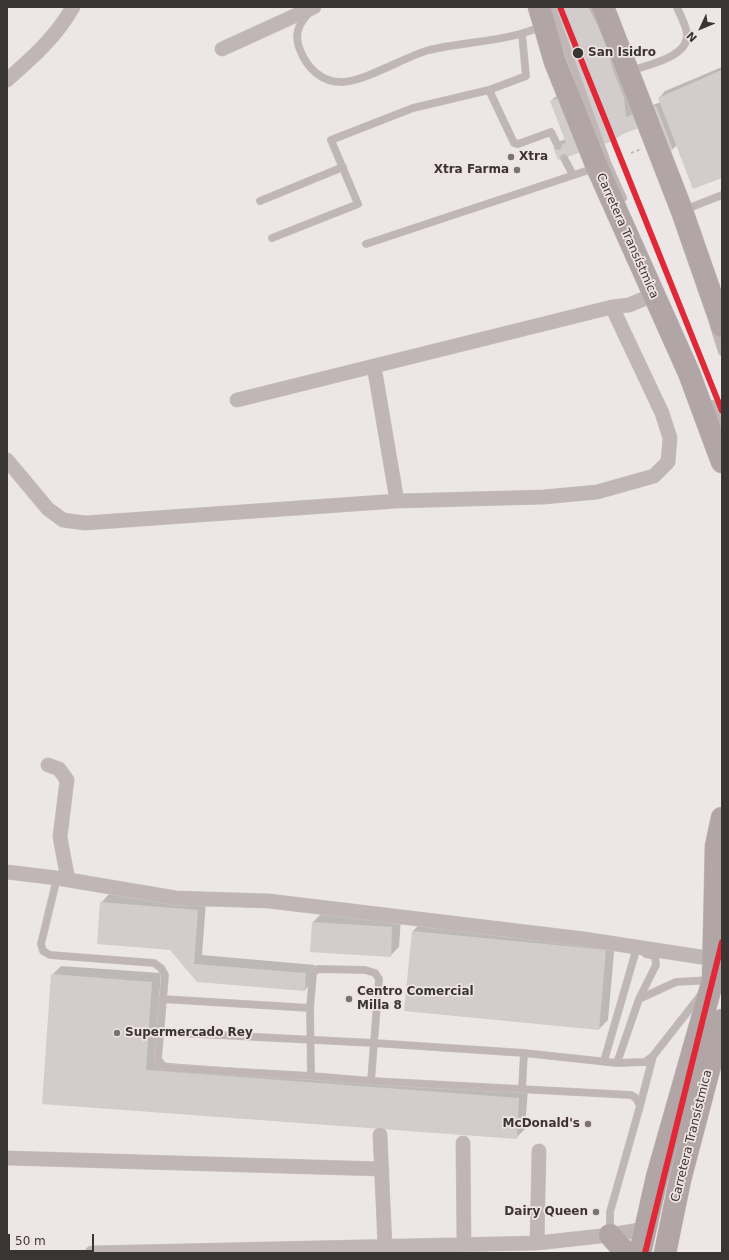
<!DOCTYPE html>
<meta charset="utf-8">
<style>
body{margin:0}
#map{position:relative;width:729px;height:1260px;overflow:hidden;background:#ede6e6;font-family:"DejaVu Sans",sans-serif}
canvas{display:block}
.frame{position:absolute;inset:0;border:8px solid #3a3535;pointer-events:none}
.north{position:absolute;left:681px;top:8px;width:40px;height:40px;-webkit-text-stroke:3px #f0e3e3;paint-order:stroke;rotate:226deg;font-size:11px;font-weight:700;line-height:16px;text-align:center;color:#3a3535}
.north::after{content:'';display:block;margin:auto;width:14px;height:18px;background:#3a3535;clip-path:polygon(50% 0,100% 100%,50% 72%,0 100%)}
.scale{position:absolute;left:8px;top:1234px;width:86px;height:18px;box-sizing:border-box;border:2px solid #3a3535;border-top:0;padding-left:5px;font-size:12px;line-height:14px;white-space:nowrap;color:#3a3535;-webkit-text-stroke:3px #f0e3e3;paint-order:stroke}
</style>
<div id="map">
<canvas width="729" height="1260"></canvas>
<div class="frame"></div>
<div class="north">N</div>
<div class="scale">50 m</div>
</div>
<script>
const g = document.querySelector('canvas').getContext('2d');
g.lineJoin = 'round';
function fillPath(path, color) {
  g.fillStyle = color;
  g.fill(path, 'evenodd');
}
function trace(path, color, width, dash) {
  g.strokeStyle = color;
  g.lineWidth = width;
  g.lineCap = dash ? 'butt' : 'round';
  g.setLineDash(dash || []);
  g.stroke(path);
}
function write(font, color, halo, rows, align = 'center') {
  g.font = font + ' "DejaVu Sans",sans-serif';
  g.lineWidth = 3.5;
  g.setLineDash([]);
  g.textBaseline = 'middle';
  g.strokeStyle = halo;
  g.fillStyle = color;
  for (const [text, x, y, turn = 0] of rows) {
    g.save();
    g.translate(x, y);
    g.rotate((+turn || 0) * Math.PI / 180);
    g.textAlign = isNaN(turn) ? turn : align;
    if (halo) g.strokeText(text, 0, 0);
    g.fillText(text, 0, 0);
    g.restore();
  }
}
const shadow = new Path2D(`
 M541,7H600L634,112L661,102L659,98L665,91L722,67V177L677,145L673,149L665,152L654,122L623,133L606,142L554,148L560,141L566,139L551,101L555,97L564,94Z
 M109,894L206,902L202,955L315,965L313,981L305,990L198,981L170,949L101,903Z
 M322,913L401,918L399,947L390,956L313,922Z
 M421,923L615,942L608,1020L599,1029L413,931Z
 M61,966L161,973L155,1062L528,1089L525,1129L516,1138L43,1103L52,975Z`);
const building = new Path2D(`
 M540,7H588L604,38L613,70L624,98L626,117L656,106L673,150L664,153L653,123L623,134L613,141L558,160L553,147L566,143L550,101L559,98Z
 M722,70V178L693,189L658,98Z
 M100,902L198,910L194,964L306,973L305,991L197,982L170,950L97,944Z
 M312,922L392,927L391,957L310,952Z
 M412,931L606,950L599,1030L404,1011Z
 M51,974L152,982L146,1070L519,1098L517,1139L42,1104Z`);
const path = new Path2D(`
 M631,153L641,149`);
const service = new Path2D(`
 M552,7L607,162L623,198
 M308,14C298,25 294,35 300,50C307,68 322,83 343,82C368,80 404,57 429,50C465,41 508,42 542,26
 M630,71C647,65 689,57 687,34C686,25 680,15 677,7
 M489,90L514,143L518,144L551,132L558,146
 M564,158L573,175
 M260,201L343,167
 M684,210L722,195
 M272,238L358,204L331,140L413,108L489,90L526,76L522,34
 M366,244L595,168
 M714,327L722,352
 M712,404L722,428
 M57,878L41,944L43,951L50,955L154,963L161,968L165,975L158,1059L162,1065L169,1068L311,1076L371,1081L631,1095L636,1098L640,1106L610,1212V1234
 M162,999L310,1008L313,973L318,969L365,970L375,973L379,979L371,1081
 M639,999L656,965L655,956L646,954
 M310,1008L311,1076
 M159,1032L374,1043L524,1053L617,1063L645,1062L653,1056L700,996
 M604,1061L637,947
 M617,1063L639,999L676,982L711,980
 M522,1089L524,1053
 M640,1106L653,1056`);
const minor = new Path2D(`
 M222,49L314,7
 M7,80C33,57 56,37 73,7
 M374,366L397,501
 M237,400L612,307L629,305L653,295
 M7,460L48,509L63,520L85,523L397,501L544,497L597,492L654,476L668,462L670,438L662,413L612,307
 M48,765L59,769L67,780L60,837L68,880
 M7,872L57,878L176,898L269,901L584,939L714,959
 M380,1135L385,1246
 M463,1143L464,1244
 M7,1158L382,1169
 M537,1243L539,1151
 M92,1253L537,1243L610,1235L645,1229`);
const primary = new Path2D(`
 M539,7L555,62L597,167L689,373L722,462
 M603,7L682,211L722,326
 M610,1235L626,1253
 M640,1253L657,1177L713,980L716,846L722,818
 M665,1253L680,1180L722,1020`);
const metro1 = new Path2D(`
 M560,7L722,411
 M645,1253L722,942`);
const markers = [
 [578,53,6,"#3a3535"],
 [511,157,4,"#797373"],
 [517,170,4,"#797373"],
 [349,999,4,"#797373"],
 [117,1033,4,"#797373"],
 [588,1124,4,"#797373"],
 [596,1212,4,"#797373"]
];
const stopNames = [
 ["San Isidro",588,53]
];
const poiNames = [
 ["Xtra",519,157],
 ["Xtra Farma",509,170,"right"],
 ["Centro Comercial",357,992],
 ["Milla 8",357,1006],
 ["Supermercado Rey",125,1033],
 ["McDonald's",580,1124,"right"],
 ["Dairy Queen",588,1212,"right"]
];
const streetNames = [
 ["Carretera Transístmica",627,236,66],
 ["Carretera Transístmica",692,1136,-76]
];
fillPath(shadow, '#0003');
fillPath(building, '#d2cccc');
trace(service, '#c8c3c3', 8);
trace(minor, '#c8c3c3', 15);
trace(primary, '#c8c3c3', 23);
trace(path, '#c0b7b6', 2, [3, 3]);
trace(service, '#c1b6b6', 7);
trace(minor, '#c1b6b6', 14);
trace(primary, '#b2a5a5', 22);
trace(metro1, '#df2937', 6);
for (const [x, y, r, color] of markers) {
  const dot = new Path2D();
  dot.arc(x, y, r, 0, 2 * Math.PI);
  g.fillStyle = color;
  g.fill(dot);
  trace(dot, '#f0e3e3', 1.5);
}
write('bold 12px', '#3a3535', '#f0e3e3', stopNames, 'left');
write('bold 12px', '#3a3535', '#f0e3e3', poiNames, 'left');
write('12px', '#3a3535', '#f0e3e3', streetNames);
</script>
